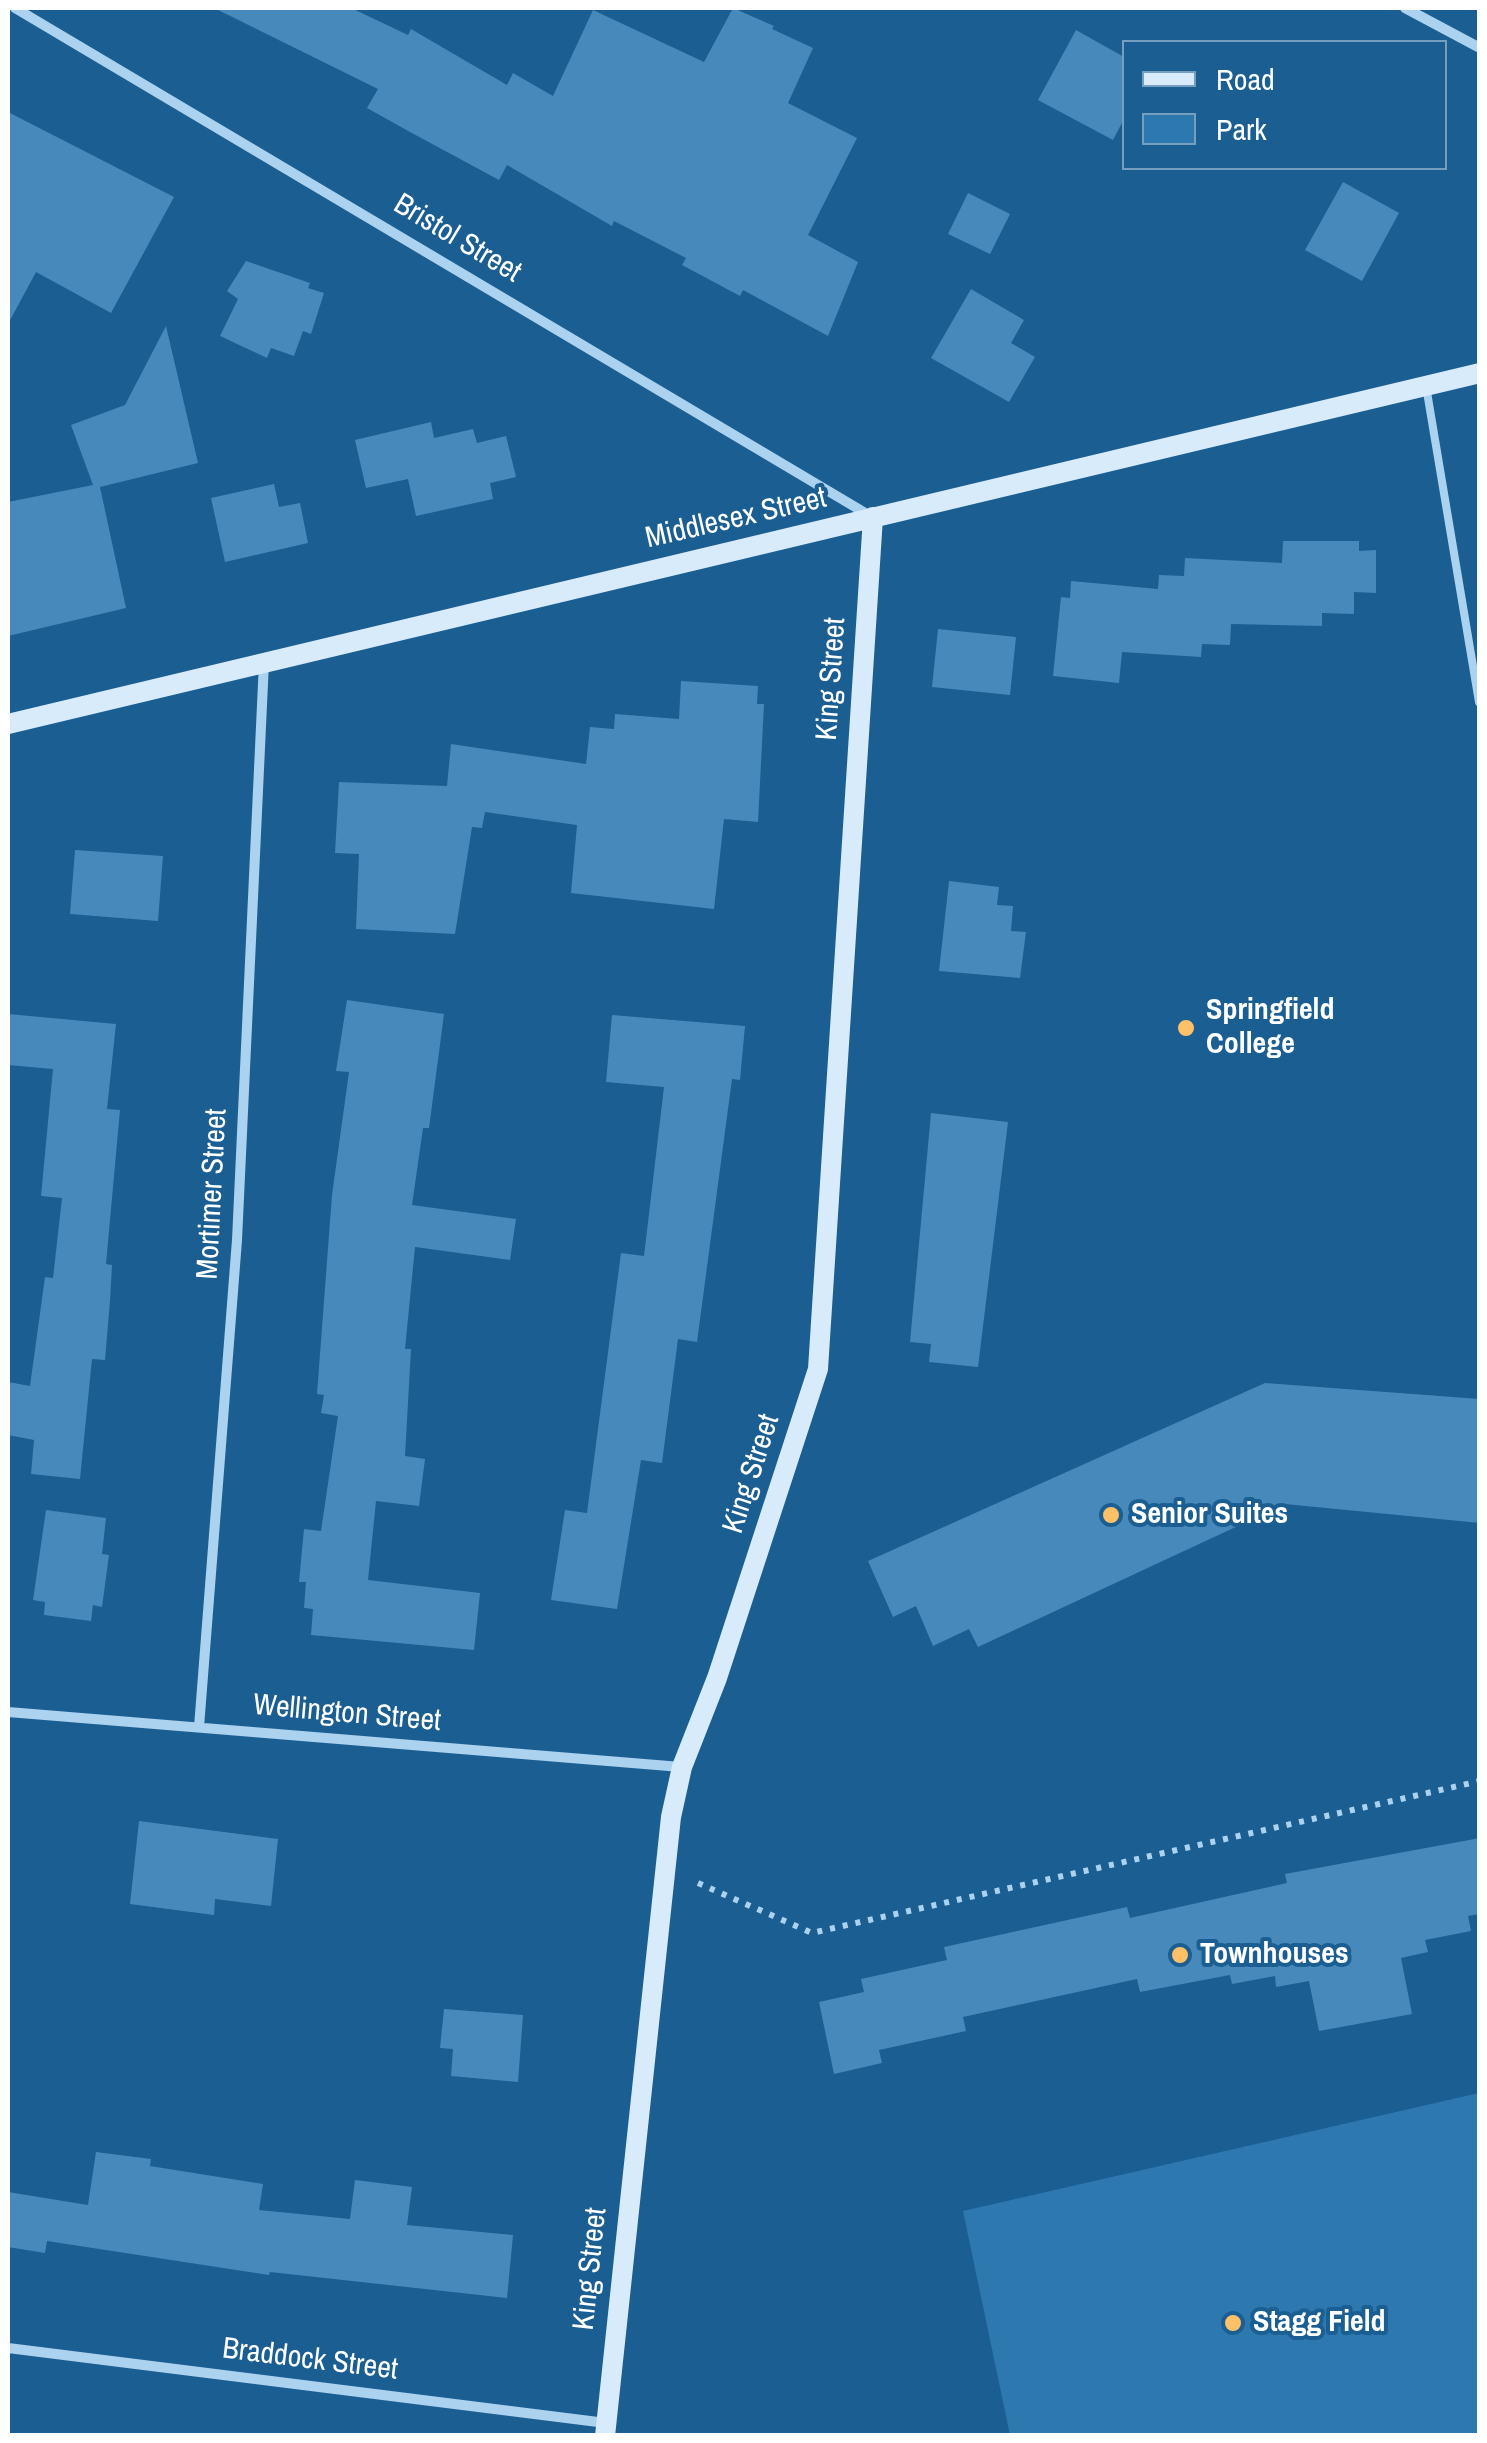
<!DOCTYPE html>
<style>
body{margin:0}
#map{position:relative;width:1487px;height:2443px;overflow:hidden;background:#1b5e92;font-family:"Archivo Narrow",sans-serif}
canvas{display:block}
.frame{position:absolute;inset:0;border:10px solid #fff;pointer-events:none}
.legend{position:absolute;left:1122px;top:40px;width:325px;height:130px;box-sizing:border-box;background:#1b5e92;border:2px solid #769ebe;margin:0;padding:12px 18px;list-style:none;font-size:30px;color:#fff}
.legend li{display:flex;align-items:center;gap:20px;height:50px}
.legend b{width:50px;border:2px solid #769ebe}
</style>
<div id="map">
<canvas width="1487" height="2443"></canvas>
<div class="frame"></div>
<ul class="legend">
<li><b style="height:12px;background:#d8ebfa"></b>Road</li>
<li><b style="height:28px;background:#2e78b0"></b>Park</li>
</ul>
</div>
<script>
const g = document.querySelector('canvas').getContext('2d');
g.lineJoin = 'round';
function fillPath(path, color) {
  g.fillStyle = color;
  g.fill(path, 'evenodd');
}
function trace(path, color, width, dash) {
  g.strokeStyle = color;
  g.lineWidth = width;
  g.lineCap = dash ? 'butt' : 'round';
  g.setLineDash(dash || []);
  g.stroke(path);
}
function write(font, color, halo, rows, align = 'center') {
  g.font = font + ' "Archivo Narrow",sans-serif';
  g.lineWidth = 8;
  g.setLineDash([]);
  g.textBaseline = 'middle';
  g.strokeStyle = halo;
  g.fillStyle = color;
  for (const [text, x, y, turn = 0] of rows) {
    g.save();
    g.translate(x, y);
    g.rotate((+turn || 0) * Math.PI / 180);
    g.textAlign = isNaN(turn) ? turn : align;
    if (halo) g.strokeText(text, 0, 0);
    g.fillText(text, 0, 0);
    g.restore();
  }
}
const green = new Path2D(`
 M1479,2093V2435H1010L963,2211Z`);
const building = new Path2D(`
 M214,8H351L408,35L411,29L507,85L513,73L553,96L593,10L704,62L733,8L774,26L772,29L813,48L788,103L857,138L808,235L858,262L828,336L743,290L740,296L682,265L686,258L614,221L612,226L507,165L499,180L410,132L367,108L378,89Z
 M1076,30L1124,57V119L1113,140L1038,100Z
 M8,112L174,197L111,313L36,272L8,324Z
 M1343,182L1399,213L1362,281L1305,250Z
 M968,193L1010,214L990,254L948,234Z
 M246,261L310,283L308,288L324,293L311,334L303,331L294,356L271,348L267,358L220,336L238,299L227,291Z
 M971,289L1024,320L1011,343L1035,357L1009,402L931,358Z
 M166,326L198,463L100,487L126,608L8,636V502L93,485L71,425L125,405Z
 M431,422L434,438L473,429L477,443L506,436L516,477L490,483L493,499L416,516L408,479L366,488L355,440Z
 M274,484L279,507L300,503L308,543L225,562L211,498Z
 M1283,541H1359V551L1376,550V593L1354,592V614L1322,613V626L1231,624L1230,645L1202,644L1201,657L1122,652L1119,683L1053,676L1061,597L1070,598L1071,581L1158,589L1159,575L1184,576L1185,558L1282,563Z
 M938,629L1016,637L1010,695L932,687Z
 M681,681L758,686L757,704H764L758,822L724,819L714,909L571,893L577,825L485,812L482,828L472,827L455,934L356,929L359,854L335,853L339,782L447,786L451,744L586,764L590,727L614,729L615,714L679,719Z
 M75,850L163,856L158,921L70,914Z
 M949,881L999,887L997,905L1013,906L1011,931L1026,932L1020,978L939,971Z
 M347,1000L444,1014L429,1128H423L412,1205L516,1219L510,1260L415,1247L405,1349H411L405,1456L425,1459L419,1506L376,1501L368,1580L480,1593L474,1650L311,1635L313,1609L304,1608L306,1582H299L304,1529L321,1531L338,1416L321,1413L324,1395L317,1394L332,1195L349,1072L336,1071Z
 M8,1014L116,1024L107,1109L120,1110L106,1264L112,1265L110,1301L105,1360L92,1359L80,1479L31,1474L34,1440L8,1435V1382L30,1386L45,1277L53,1278L62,1198L41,1196L53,1069L8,1065Z
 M612,1015L745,1026L740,1080L732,1079L697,1342L678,1339L662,1463L641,1460L617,1609L551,1600L565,1510L587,1513L621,1253L644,1256L664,1087L606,1082Z
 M931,1113L1008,1122L978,1367L929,1362L931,1344L910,1342Z
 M1265,1383L1480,1399V1523L1285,1504L978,1647L969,1629L933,1646L916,1606L893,1617L868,1561Z
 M46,1510L106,1518L102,1554L109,1555L102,1607L93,1605L91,1621L44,1615L45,1602L33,1600Z
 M139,1821L278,1839L271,1906L215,1899L214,1915L130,1904Z
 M1480,1838V1914L1468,1916L1471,1931L1425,1940L1428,1952L1401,1958L1412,2014L1319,2031L1309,1981L1276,1987L1275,1976L1232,1984L1230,1975L1140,1992L1137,1979L963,2017L966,2031L879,2050L882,2063L834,2074L819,2002L864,1992L861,1979L947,1960L944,1947L1127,1907L1130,1918L1287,1883L1285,1874Z
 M444,2009L523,2015L518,2082L451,2076L453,2049L440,2048Z
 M96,2152L151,2159L150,2166L263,2184L259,2210L350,2219L355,2180L412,2187L407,2225L513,2235L507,2298L270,2272L269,2275L47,2241L45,2253L8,2247V2192L88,2205Z`);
const path = new Path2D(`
 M698,1883L812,1933L1480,1781`);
const lane = new Path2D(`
 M1426,386L1479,702`);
const street = new Path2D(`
 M15,8L872,517
 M1405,8L1480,48
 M8,1712L681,1767
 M199,1727L237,1240L264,662
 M8,2348L606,2423`);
const secondary = new Path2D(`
 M8,724L1480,373
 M605,2436L671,1817L682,1767L717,1678L818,1369L873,517`);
const markers = [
 [1186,1028,10,"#ffc168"],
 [1111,1515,10,"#ffc168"],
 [1180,1955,10,"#ffc168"],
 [1233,2323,10,"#ffc168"]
];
const streetNames = [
 ["Bristol Street",457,239,31],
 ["Middlesex Street",736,519,-13],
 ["King Street",832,679,-86],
 ["Mortimer Street",213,1194,-87],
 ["King Street",752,1474,-72],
 ["Wellington Street",347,1714,5],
 ["King Street",591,2269,-84],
 ["Braddock Street",310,2360,7]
];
const poiNames = [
 ["Springfield",1206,1011],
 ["College",1206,1045],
 ["Senior Suites",1131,1515],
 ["Townhouses",1200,1955],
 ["Stagg Field",1253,2323]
];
fillPath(green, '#2e78b0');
fillPath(building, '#4889bb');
trace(path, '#abd2ef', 6, [5, 8]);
trace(lane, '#abd2ef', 8);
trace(street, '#abd2ef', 10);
trace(secondary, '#d8ebfa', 20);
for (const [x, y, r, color] of markers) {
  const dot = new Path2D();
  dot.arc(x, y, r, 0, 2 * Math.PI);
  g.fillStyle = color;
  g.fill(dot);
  trace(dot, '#1b5e92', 4);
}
write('30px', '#fff', '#1b5e92', streetNames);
write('bold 30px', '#fff', '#1b5e92', poiNames, 'left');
</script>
